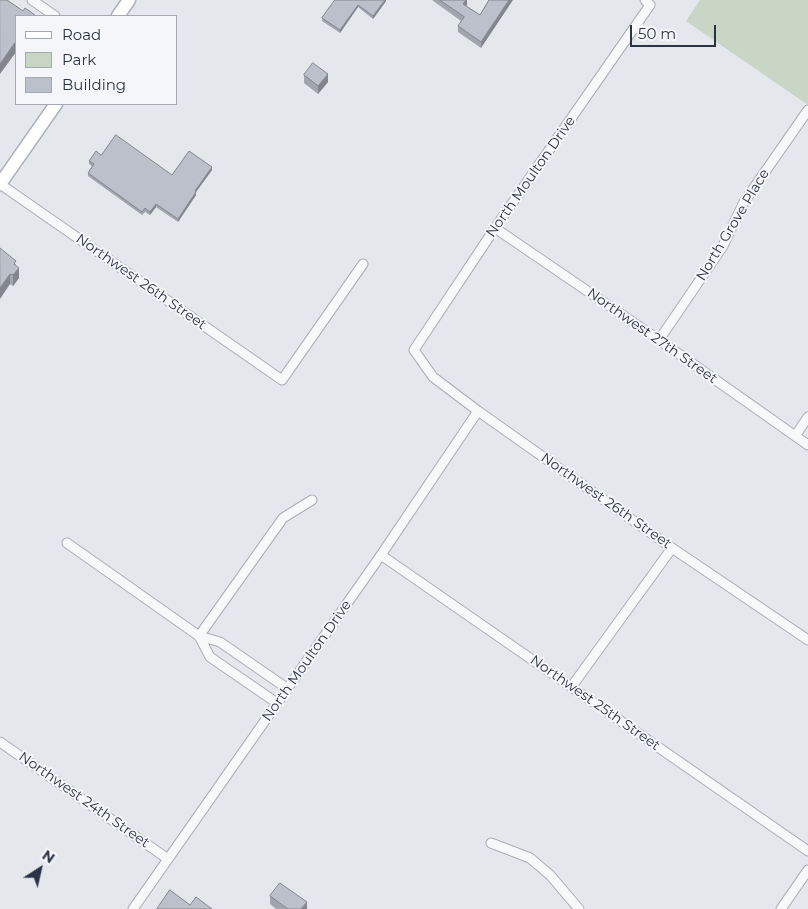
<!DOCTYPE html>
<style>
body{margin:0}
#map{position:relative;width:808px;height:909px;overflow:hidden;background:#e4e7ec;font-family:Montserrat,sans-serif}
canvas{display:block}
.legend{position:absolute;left:15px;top:15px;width:162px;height:90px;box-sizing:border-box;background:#f4f6f9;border:1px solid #a4a8b1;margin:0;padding:6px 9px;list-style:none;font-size:15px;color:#2b3445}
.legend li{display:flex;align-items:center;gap:10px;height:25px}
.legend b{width:25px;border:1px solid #a4a8b1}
.north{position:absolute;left:15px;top:844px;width:50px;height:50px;-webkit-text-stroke:4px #f4f6f9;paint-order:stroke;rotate:35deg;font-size:14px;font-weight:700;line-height:20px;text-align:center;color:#2b3445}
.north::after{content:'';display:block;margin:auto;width:18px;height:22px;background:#2b3445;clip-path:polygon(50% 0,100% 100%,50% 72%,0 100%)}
.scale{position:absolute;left:630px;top:25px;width:86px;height:22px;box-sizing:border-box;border:2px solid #2b3445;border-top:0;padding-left:6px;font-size:15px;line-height:18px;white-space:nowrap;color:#2b3445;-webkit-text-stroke:4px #f4f6f9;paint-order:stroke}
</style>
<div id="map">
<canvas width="808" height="909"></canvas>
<ul class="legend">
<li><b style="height:6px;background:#fff"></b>Road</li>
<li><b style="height:14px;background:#c9d6c5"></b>Park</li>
<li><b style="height:14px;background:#bbc0ca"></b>Building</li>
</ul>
<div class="north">N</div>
<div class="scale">50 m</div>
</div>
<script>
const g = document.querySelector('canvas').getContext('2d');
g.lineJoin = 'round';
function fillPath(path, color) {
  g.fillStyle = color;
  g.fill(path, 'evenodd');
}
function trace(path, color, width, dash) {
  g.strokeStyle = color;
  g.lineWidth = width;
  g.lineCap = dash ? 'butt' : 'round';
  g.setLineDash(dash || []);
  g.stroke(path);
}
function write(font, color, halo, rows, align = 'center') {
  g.font = font + ' Montserrat,sans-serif';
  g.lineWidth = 4;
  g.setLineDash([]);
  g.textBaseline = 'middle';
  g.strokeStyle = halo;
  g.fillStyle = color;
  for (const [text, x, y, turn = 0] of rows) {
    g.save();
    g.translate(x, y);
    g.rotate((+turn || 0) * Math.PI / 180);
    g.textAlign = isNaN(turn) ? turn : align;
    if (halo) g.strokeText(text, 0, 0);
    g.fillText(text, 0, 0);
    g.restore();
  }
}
const green = new Path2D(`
 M700,0H808V105L686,21Z`);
const minor = new Path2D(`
 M32,0L55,16
 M645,0L650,5L495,228L414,350L433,377L478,411L672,548L808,640
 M0,184L282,380L363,264
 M495,228L659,340L808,445
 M659,340L723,246L744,202L808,110
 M795,436L808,417
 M67,543L199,636L220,642L288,689
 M381,555L808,851
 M199,636L283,518L312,500
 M199,636L210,657L277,703
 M572,686L672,548
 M0,742L168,859
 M491,843L530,858L550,875L579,909
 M133,909L381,555L478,411
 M781,909L808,870`);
const secondary = new Path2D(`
 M118,16L129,0
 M0,184L56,104`);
const wall = new Path2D(`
 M335,0H386V1L373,19L358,7L340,33L322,21V18Z
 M432,0H467L466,6L480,15L489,0L481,48L458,32V26L461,21Z
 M304,75L328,82L318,94L304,83Z
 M101,155L172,175L212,170L196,192V195L178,222L156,207L150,215L145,212L142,215L88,176V173L92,166L89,164V161Z
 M0,248L16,265L19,278L13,286L10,284Z
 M270,896L307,909H276L270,904Z`);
const shadedWall = new Path2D(`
 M385,0H386V1L373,19V16Z
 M466,0H467V5L463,10V4Z
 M509,0H513L481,48V42Z
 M358,5V7L340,33V30Z
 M16,41V52L0,74V64Z
 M328,74V82L318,94V86Z
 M212,167V170L196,192V195L178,222V219L195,191Z
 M156,204V207L150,215V212Z
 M19,268V278L13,286V275Z
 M10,274V284L0,299V288Z
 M307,902V909H301Z`);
const building = new Path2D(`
 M0,0H7L23,11L25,8L35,15L34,16H16V41L0,64Z
 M335,0H385L373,16L358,5L340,30L322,18Z
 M440,0H466L463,4L480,15L489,0H509L481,42L458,26L464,17Z
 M313,63L328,74L318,86L304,75Z
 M116,135L172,175L189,151L212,167L195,191L196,192L178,219L156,204L150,212L145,208L142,212L88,173L94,164L89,161L96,151L101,155Z
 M0,248L16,261L14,264L19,268L13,275L10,274L0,288Z
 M280,883L307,902L301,909H288L270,896Z
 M170,890L190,905L196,897L212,909H157Z`);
const streetNames = [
 ["North Moulton Drive",531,177,-55],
 ["North Grove Place",733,225,-59],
 ["Northwest 26th Street",141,282,35],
 ["Northwest 27th Street",652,336,35],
 ["Northwest 26th Street",606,501,35],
 ["North Moulton Drive",307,661,-55],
 ["Northwest 25th Street",595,703,35],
 ["Northwest 24th Street",84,800,35]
];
fillPath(green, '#c9d6c5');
trace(minor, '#a9aeb7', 11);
trace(secondary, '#a9aeb7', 15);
trace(minor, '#f7f8fa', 9);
trace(secondary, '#fff', 12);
fillPath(wall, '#a1a5ae');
fillPath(shadedWall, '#83868d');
fillPath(building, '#bbc0ca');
trace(building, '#83868d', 1);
write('14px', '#2b3445', '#f4f6f9', streetNames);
</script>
